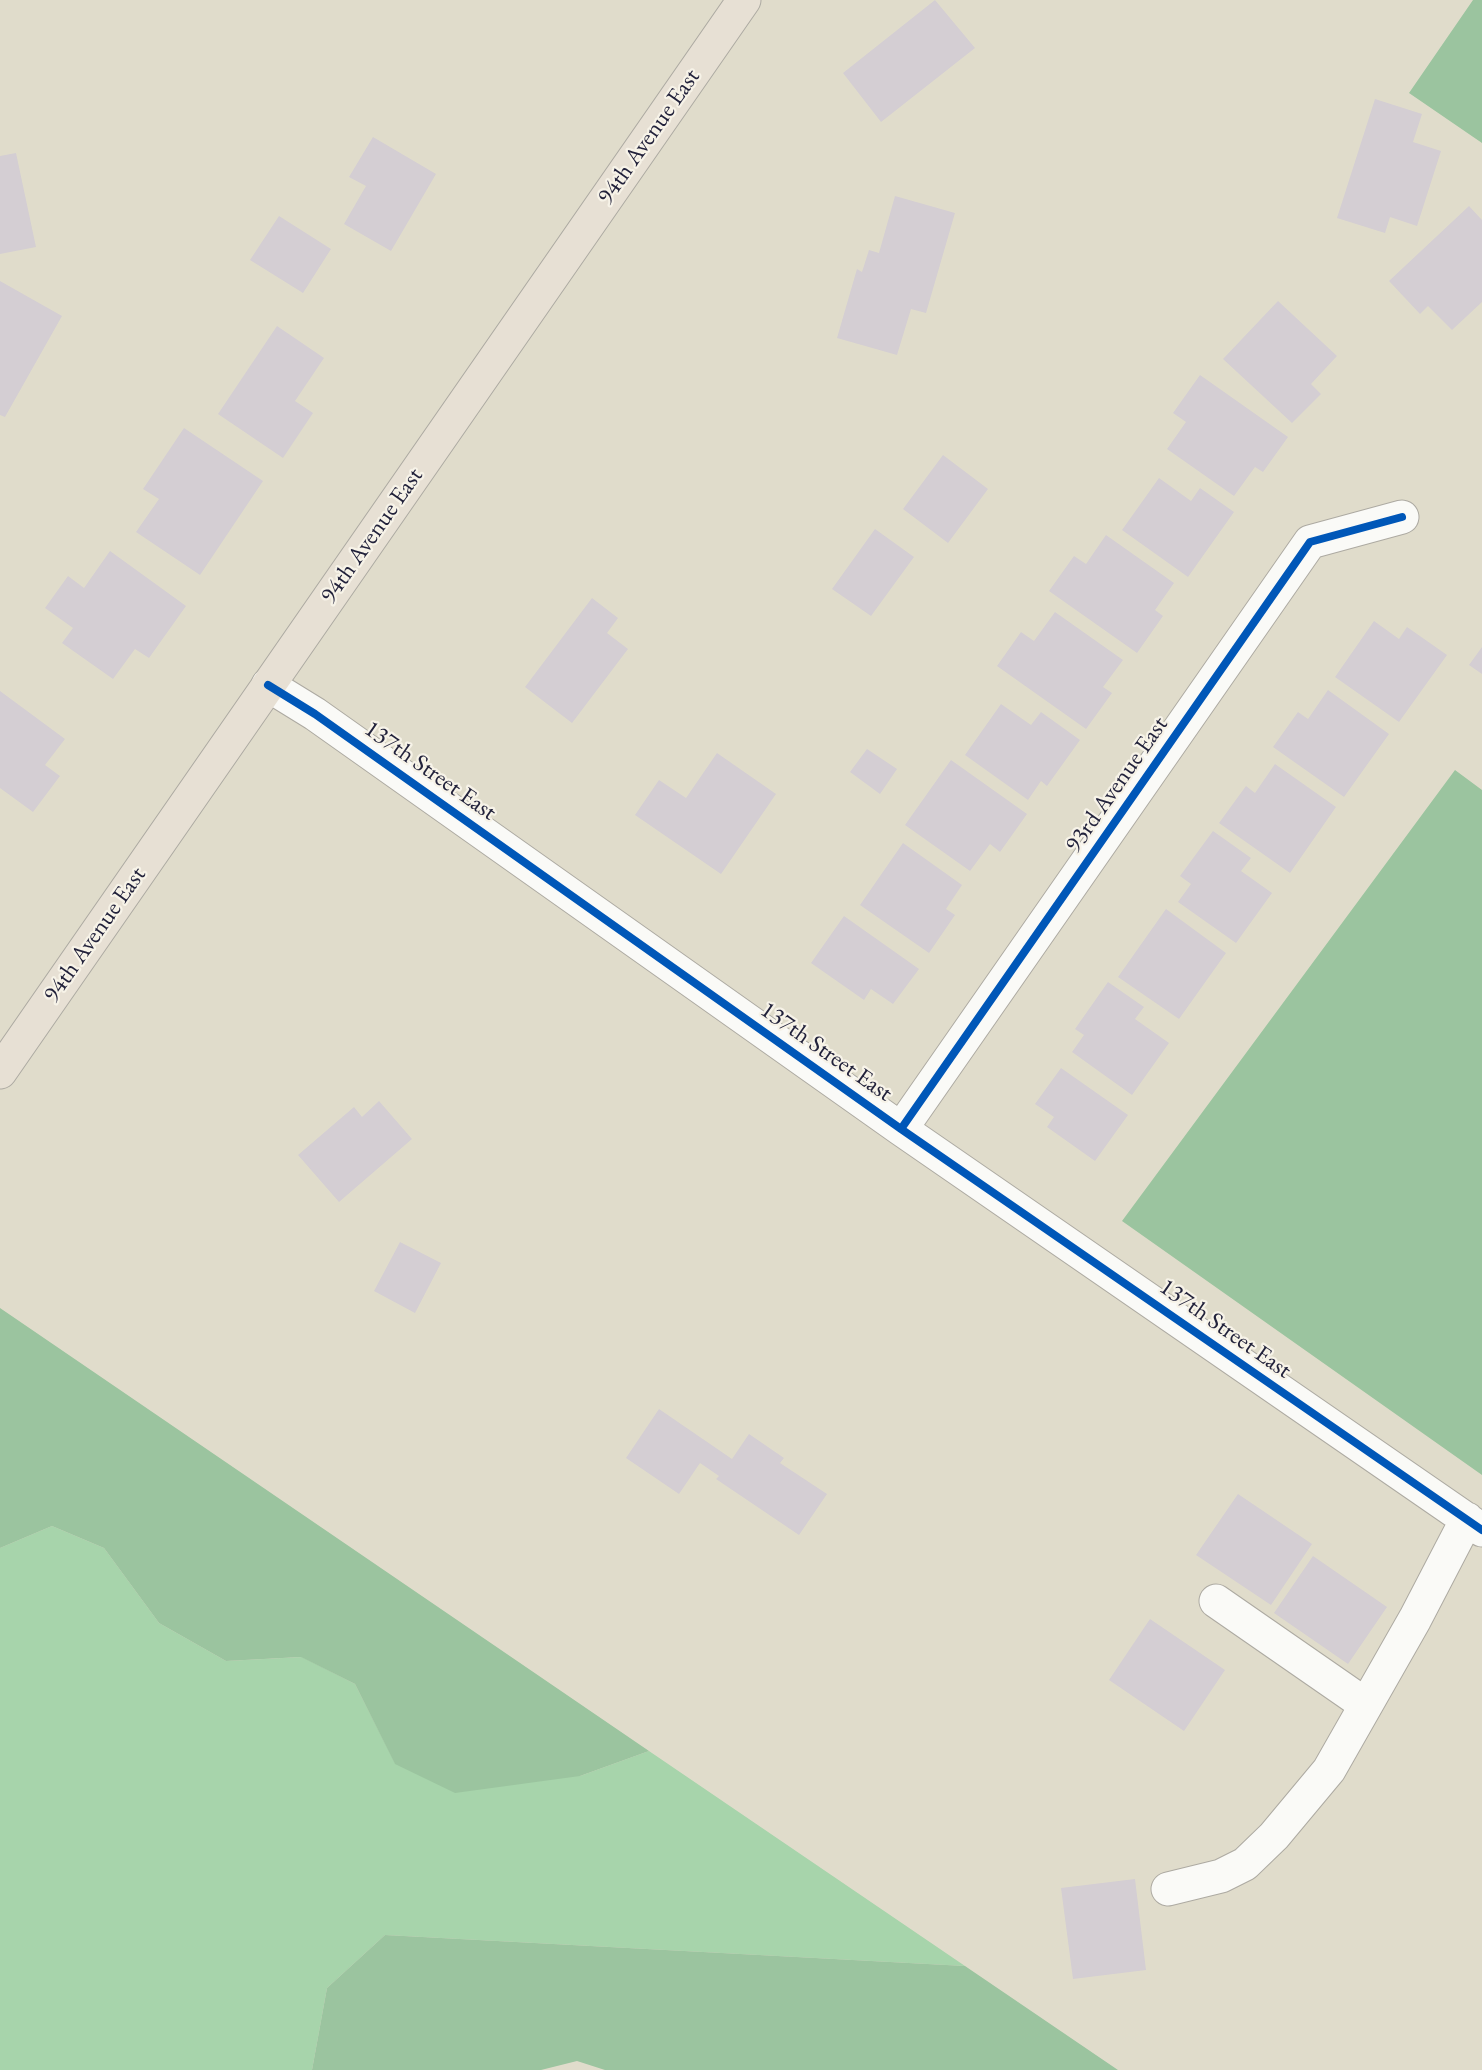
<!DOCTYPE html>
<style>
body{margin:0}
canvas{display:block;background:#e0dccb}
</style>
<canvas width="1482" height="2070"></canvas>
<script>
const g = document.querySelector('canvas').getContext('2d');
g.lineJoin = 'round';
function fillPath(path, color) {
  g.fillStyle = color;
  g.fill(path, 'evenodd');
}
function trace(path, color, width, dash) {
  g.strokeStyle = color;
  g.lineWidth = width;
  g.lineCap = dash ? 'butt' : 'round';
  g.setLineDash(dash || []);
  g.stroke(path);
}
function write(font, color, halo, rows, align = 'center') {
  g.font = font + ' "EB Garamond",serif';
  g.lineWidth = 4.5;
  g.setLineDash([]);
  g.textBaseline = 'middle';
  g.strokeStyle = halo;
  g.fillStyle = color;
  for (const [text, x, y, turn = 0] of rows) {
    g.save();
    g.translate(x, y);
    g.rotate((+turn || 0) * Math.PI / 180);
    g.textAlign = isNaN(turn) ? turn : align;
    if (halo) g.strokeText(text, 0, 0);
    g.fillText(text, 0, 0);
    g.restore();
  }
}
const green = new Path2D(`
 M52,1526L104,1548L159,1623L226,1661L302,1657L355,1684L395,1763L580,1776L649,1751L965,1966L385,1935L327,1988L312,2070H0V1548Z`);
const forest = new Path2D(`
 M1473,0H1482V143L1409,93Z
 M1455,770L1482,790V1475L1122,1221Z
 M0,1308L649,1751L580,1776L455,1793L395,1764L355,1684L301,1657L226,1661L159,1623L104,1548L52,1526L0,1548Z
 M385,1935L965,1966L1118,2070H605L577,2061L541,2070H312L327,1988Z`);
const building = new Path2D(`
 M935,0L975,48L881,122L843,73Z
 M1375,99L1422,114L1413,142L1441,151L1417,226L1390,217L1385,233L1337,218Z
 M373,137L436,174L391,251L344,224L366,186L349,177Z
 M16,153L36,247L0,254V156Z
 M895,196L955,213L926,313L911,309L897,355L837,338L857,269L862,272L869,250L879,253Z
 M1469,206L1482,220V302L1452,330L1428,306L1420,314L1389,281Z
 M279,216L331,249L303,293L250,260Z
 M0,281L62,316L5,417L0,415Z
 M1278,301L1337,356L1311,384L1321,394L1292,423L1223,359Z
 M277,326L324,358L295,401L313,413L283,458L218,414Z
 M1200,375L1288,437L1263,472L1255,467L1234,496L1167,449L1186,422L1173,413Z
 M184,428L263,481L200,575L136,532L159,499L143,489Z
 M943,455L988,489L948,543L903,509Z
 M1159,478L1191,501L1200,488L1234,512L1188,577L1122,530Z
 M875,529L914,557L871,616L832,589Z
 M1106,535L1174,583L1155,610L1163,616L1137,653L1049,591L1074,556L1086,564Z
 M110,551L186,606L149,658L135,649L113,679L62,643L73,628L45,608L68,576L84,588Z
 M592,598L618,618L607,633L628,649L572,723L525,687Z
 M1055,612L1123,660L1103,687L1112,693L1086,729L997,666L1021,632L1034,641Z
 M1374,621L1399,639L1407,627L1447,655L1399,722L1335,677Z
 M1482,647V674L1469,665Z
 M1328,690L1389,734L1344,797L1273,747L1298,712L1308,719Z
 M0,691L65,739L45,765L60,776L33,812L0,788Z
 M1001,704L1031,725L1041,712L1080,740L1047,786L1041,781L1028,800L965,755Z
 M867,749L897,769L880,794L850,772Z
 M717,753L776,794L721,874L635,815L659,780L686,798Z
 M951,760L1027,814L1000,852L990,844L970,871L905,825Z
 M1275,764L1336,807L1290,873L1219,823L1246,786L1255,793Z
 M1213,831L1251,858L1241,871L1272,893L1236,943L1178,902L1191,884L1180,876Z
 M903,843L962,885L946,909L955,915L929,953L860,905Z
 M1166,909L1226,953L1179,1019L1118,977Z
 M844,916L919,969L893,1004L871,989L864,1000L811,963Z
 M1108,982L1144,1007L1135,1019L1169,1043L1132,1095L1072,1052L1084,1035L1075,1029Z
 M1061,1068L1128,1115L1095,1161L1047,1127L1054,1117L1035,1104Z
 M379,1101L412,1139L339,1202L298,1155L354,1107L362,1117Z
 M400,1242L441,1263L415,1313L374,1291Z
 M659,1409L732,1459L749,1434L784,1458L780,1463L827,1494L799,1535L716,1479L719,1476L700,1463L679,1494L626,1458Z
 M1238,1494L1312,1544L1271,1605L1196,1555Z
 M1313,1556L1387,1607L1348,1664L1274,1613Z
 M1150,1619L1225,1670L1184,1731L1109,1680Z
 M1135,1879L1146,1970L1073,1979L1061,1888Z`);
const minor = new Path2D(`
 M268,685L315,714L901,1129L1482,1530
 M901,1129L1310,542L1402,517
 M1216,1601L1366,1705
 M1168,1889L1221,1876L1245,1864L1274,1836L1329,1770L1415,1619L1467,1519`);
const major = new Path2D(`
 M0,1072L744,0`);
const cycleway = new Path2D(`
 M268,685L315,714L901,1129L1482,1530
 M901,1129L1310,542L1402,517`);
const streetNames = [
 ["94th Avenue East",649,137,-55],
 ["94th Avenue East",372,536,-55],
 ["137th Street East",430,771,35],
 ["93rd Avenue East",1117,785,-55],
 ["94th Avenue East",95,935,-55],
 ["137th Street East",826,1052,35],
 ["137th Street East",1225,1329,35]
];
fillPath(green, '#a7d4ab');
fillPath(forest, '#9bc49f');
fillPath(building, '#d4ced3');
trace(minor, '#adaaa2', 35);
trace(major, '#adaaa2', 35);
trace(minor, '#fafaf7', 33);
trace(major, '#e7e0d4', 33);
trace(cycleway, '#0057b8', 8);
write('24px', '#22223b', '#f7f3e8', streetNames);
</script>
